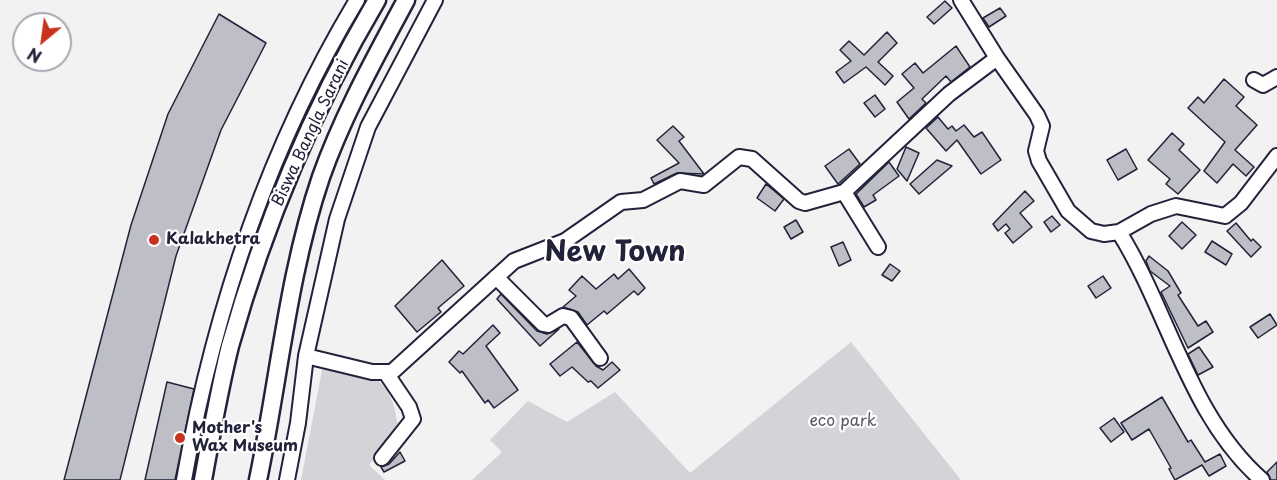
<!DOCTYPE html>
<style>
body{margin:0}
#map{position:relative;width:1277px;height:480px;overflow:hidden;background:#f2f2f3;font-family:"Playpen Sans",sans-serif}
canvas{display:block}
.north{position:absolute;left:12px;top:12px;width:60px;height:60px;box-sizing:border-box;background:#fff;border:2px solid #a7a7b1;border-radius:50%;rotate:209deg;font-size:16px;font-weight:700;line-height:24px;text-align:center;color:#22223b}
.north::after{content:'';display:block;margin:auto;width:21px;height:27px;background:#c8321e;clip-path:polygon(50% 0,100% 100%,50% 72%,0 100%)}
</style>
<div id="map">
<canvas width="1277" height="480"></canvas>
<div class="north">N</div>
</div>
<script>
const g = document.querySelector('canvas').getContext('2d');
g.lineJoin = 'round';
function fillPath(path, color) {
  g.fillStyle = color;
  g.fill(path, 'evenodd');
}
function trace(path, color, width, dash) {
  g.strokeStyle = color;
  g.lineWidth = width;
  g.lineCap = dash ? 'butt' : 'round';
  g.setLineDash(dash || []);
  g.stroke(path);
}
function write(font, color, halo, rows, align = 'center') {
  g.font = font + ' "Playpen Sans",sans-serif';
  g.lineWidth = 4.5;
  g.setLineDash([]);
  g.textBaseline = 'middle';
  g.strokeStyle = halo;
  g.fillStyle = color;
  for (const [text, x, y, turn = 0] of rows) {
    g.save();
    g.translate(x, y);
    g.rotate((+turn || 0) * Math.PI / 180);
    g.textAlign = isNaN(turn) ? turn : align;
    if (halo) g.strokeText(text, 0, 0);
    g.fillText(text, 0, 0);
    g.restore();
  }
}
const green = new Path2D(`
 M851,342L961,480H472L502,452L490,440L528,401L567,422L615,392L690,473Z
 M323,365C370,373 392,374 398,428L369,465L385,480H301Z`);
const building = new Path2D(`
 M945,1L952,8L934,24L927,17Z
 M1000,8L1006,16L989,27L983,18Z
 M219,14L266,43L221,130L176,256L120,480H64L131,225L168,114Z
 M887,32L897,43L878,62L893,76L885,85L866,67L844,83L836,72L851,61L840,50L849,41L864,55Z
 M956,46L970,67L951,82L946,76L922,99L926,103L909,119L897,102L914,88L902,74L915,63L923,73Z
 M1224,79L1244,97L1236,106L1257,125L1235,150L1254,167L1246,176L1233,164L1217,183L1204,171L1225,142L1188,108L1198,97L1204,103Z
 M875,95L885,109L875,117L864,103Z
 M938,117L948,129L952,126L956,131L964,125L974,137L982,132L1001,160L981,174L957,140L946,151L926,128Z
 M673,126L684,137L679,141L704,174L677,173L654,184L651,178L679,163L657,140Z
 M1172,133L1184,144L1179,150L1200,170L1178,194L1166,184L1170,179L1148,160Z
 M906,147L919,153L907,181L897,169Z
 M849,149L860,164L838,184L825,166Z
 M1126,149L1137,169L1118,180L1107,160Z
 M937,160L952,166L919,194L910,184Z
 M889,162L899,176L873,195L876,200L864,207L856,194Z
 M766,184L784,199L775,211L757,198Z
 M1025,191L1034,201L1020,213L1032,227L1013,243L1005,233L1010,229L1006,224L998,231L993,224Z
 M1052,216L1060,225L1051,232L1044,222Z
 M796,220L803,232L791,239L784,227Z
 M1182,222L1196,235L1182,249L1169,236Z
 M1236,223L1251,241L1253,239L1261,247L1251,257L1227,231Z
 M1212,241L1232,254L1226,265L1205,252Z
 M843,242L851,260L839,266L831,247Z
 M1149,256L1168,271L1181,293L1178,295L1198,326L1206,321L1213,332L1188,348L1161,292L1170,286L1150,271L1146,261Z
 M442,260L464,286L438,308L441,312L417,332L395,306Z
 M890,264L900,271L892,281L882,275Z
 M629,269L645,288L638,295L634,291L607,314L604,311L587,325L578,312L563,307L576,296L569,290L582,276L596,289L614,274L618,279Z
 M1103,276L1111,288L1096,298L1088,286Z
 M501,294L537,331L547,334L559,329L540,346L497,299Z
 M1270,314L1277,325L1258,338L1250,327Z
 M493,325L500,333L486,346L518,390L494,408L488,400L485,403L462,371L460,373L449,362L459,351L463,354Z
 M577,342L596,366L603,370L612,362L620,370L598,388L591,381L588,382L572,367L560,376L550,364Z
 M1199,347L1213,367L1198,375L1188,354Z
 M167,382L194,389L175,480H145Z
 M1162,397L1188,442L1191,440L1205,462L1220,454L1226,466L1209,476L1202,465L1175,480L1169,469L1171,468L1149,429L1132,440L1121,423Z
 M1114,418L1124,432L1111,442L1100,428Z
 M400,452L405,461L384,472L381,467L389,464Z
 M1277,462V480H1271L1267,472Z`);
const minor = new Path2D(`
 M961,0L997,58L1037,115L1042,126L1036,151L1039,161L1068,211L1091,231L1104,234L1119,232C1169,312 1189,416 1262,480
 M1254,80L1263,85L1277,77
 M844,192L878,247
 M1119,232L1151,214L1176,206L1225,216L1241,203L1277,156
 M496,277L543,324L548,325L563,316L571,318L600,358
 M306,356L372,372H392L514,261L565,241L621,202L643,200L680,181L704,185L739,157L752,159L799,201L805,203L844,192L949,94L997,58
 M382,458L413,419L409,407L386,373
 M184,480C214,310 268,148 357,0
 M287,480L298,423L306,356L337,219L368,127L435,0`);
const major = new Path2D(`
 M203,480C211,436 219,390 230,346C264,225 313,108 377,0
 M258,480C279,379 288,274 321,177C343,115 375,58 406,0`);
const markers = [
 [154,240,6,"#c8321e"],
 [180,438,6,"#c8321e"]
];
const streetNames = [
 ["Biswa Bangla Sarani",311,133,-65]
];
const poiNames = [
 ["Kalakhetra",166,240],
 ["Mother's",192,429],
 ["Wax Museum",192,447]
];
const parkNames = [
 ["eco park",843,422]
];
const townNames = [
 ["New Town",615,253]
];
fillPath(green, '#d3d3d8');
fillPath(building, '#bebec6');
trace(building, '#22223b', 1.5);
trace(minor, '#22223b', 18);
trace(major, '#22223b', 21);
trace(minor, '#fff', 14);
trace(major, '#fff', 16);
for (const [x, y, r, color] of markers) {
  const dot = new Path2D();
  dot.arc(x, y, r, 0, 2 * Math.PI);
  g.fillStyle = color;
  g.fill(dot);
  trace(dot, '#fff', 2);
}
write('16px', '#22223b', '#fff', streetNames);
write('bold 16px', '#22223b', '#fff', poiNames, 'left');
write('16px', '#57576a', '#fff', parkNames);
write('bold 28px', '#22223b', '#fff', townNames);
</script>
